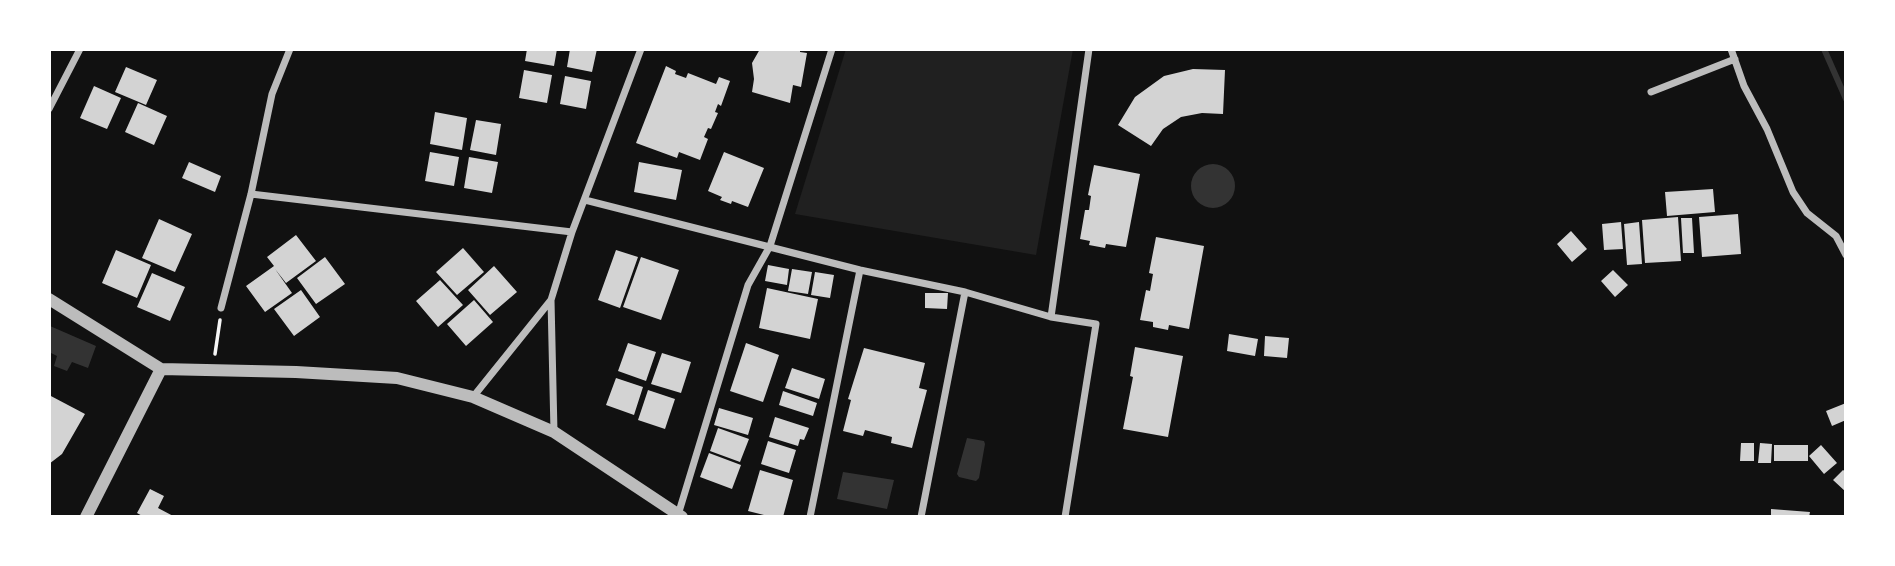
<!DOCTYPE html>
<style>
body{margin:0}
#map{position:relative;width:1895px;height:566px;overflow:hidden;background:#111;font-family:Overpass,sans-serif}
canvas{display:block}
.frame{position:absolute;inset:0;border:51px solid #fff;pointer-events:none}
</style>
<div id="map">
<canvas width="1895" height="566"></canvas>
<div class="frame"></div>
</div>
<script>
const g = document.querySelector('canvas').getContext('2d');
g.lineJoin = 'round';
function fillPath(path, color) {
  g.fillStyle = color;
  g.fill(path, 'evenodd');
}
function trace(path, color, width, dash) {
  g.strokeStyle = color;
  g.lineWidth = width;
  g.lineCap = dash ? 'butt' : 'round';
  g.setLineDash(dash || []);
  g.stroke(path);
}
const green = new Path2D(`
 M846,49H1073L1036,255L795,214Z`);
const water = new Path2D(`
 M1191 186a22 22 0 1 1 44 0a22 22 0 1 1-44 0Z
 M50,326L96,346L88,368L72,362L67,371L54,366L57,356L49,352Z
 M967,438L984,441L985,444L979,478L976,481L959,477L957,474Z
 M843,472L894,480L887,509L837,499Z`);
const stream = new Path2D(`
 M1824,49L1846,99`);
const building = new Path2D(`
 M527,49H557L554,66L525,61Z
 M570,49H597L592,72L567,67Z
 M760,49H800V52L807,53L801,87L793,85L790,103L752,92L754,79L752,63Z
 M666,66L676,71L675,74L686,78L688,73L716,84L719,77L730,81L721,106L718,104L715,112L718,113L711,129L708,128L704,137L708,139L700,160L679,152L677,158L636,143Z
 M126,67L157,80L146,105L115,92Z
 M1193,69L1225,70L1223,114L1202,113L1181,117L1163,129L1151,146L1118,125L1135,97L1164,76Z
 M524,70L552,75L547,103L519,98Z
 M565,76L591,81L586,109L560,104Z
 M94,86L121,98L107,129L80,118Z
 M138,103L167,116L154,145L125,132Z
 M435,112L467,118L462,150L430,144Z
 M476,120L501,124L496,155L470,150Z
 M430,152L459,157L454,186L425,181Z
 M724,152L764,168L748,207L732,201L731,204L720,200L722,197L708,191Z
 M469,157L498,162L492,193L464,188Z
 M189,162L221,176L215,192L182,178Z
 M639,162L682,170L676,200L634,192Z
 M1094,165L1140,174L1126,247L1106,244L1105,248L1089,245L1090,241L1080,239L1085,210H1089L1091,196L1088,195Z
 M1713,189L1715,212L1667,216L1665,192Z
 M1738,214L1741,254L1702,257L1699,217Z
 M1678,217L1681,261L1645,263L1642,220Z
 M1681,218H1692L1694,253H1683Z
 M159,219L192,234L175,272L142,258Z
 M1621,222L1623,249L1604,250L1602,224Z
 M1639,222L1642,264L1627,265L1624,224Z
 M1571,231L1587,249L1572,262L1557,244Z
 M296,235L316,261L286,283L275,269L292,293L265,312L246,286L274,266L267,257Z
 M1156,237L1204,246L1189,329L1169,325L1168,330L1153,327V322L1140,320L1146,290L1150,291L1153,274L1149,273Z
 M463,248L484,272L457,295L436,272Z
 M116,250L151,265L137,298L102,283Z
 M616,250L638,257L620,308L598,300Z
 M325,257L345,284L316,304L297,278Z
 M641,257L679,270L661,320L623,307Z
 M768,265L789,269L787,285L765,281Z
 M494,266L517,292L490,315L468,290Z
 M792,269L812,272L808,294L788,291Z
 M1613,270L1628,285L1615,297L1601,281Z
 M815,272L834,275L830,298L811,295Z
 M152,273L185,287L170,321L137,307Z
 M440,280L463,305L438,327L416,301Z
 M767,288L818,299L810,339L759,328Z
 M301,290L320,317L294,336L274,309Z
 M925,293H948L947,309L925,308Z
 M474,300L493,322L466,346L447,324Z
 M1229,334L1258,339L1255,356L1227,351Z
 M1265,336L1289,338L1287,358L1264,356Z
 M628,343L656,352L646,381L618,371Z
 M746,343L779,355L763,402L730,391Z
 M1135,347L1183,356L1168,437L1123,429L1133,377L1130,376Z
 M864,348L925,363L919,388L927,390L912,448L891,443L892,437L865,430L863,436L843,431L851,400L848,399Z
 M662,353L691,362L681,393L651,384Z
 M792,368L825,379L819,399L785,388Z
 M616,378L643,387L634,415L606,405Z
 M648,390L675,399L665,429L638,420Z
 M783,391L817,403L813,416L779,405Z
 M49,395L85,414L62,454L49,464Z
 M1846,403V420L1832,426L1826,411Z
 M719,408L753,418L748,435L714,425Z
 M775,417L809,428L804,440L800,439L798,446L769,437Z
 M718,428L749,439L740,462L710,451Z
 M768,441L796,450L789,473L761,464Z
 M1741,443H1754V461H1740Z
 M1760,443L1772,444L1771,463H1758Z
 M1774,445H1808V461H1774Z
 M1821,445L1837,463L1824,474L1809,456Z
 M709,453L741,465L732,489L700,477Z
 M760,470L793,480L783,517H772L748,511Z
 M1843,470L1846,472V492L1833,480Z
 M150,489L164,496L158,508L175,517H144L137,513Z
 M1771,509L1810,512L1809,517H1771Z`);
const path = new Path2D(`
 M215,354L220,320`);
const minor = new Path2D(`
 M1731,49L1744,86L1767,129L1793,192L1807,213L1836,236L1846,255
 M1651,92L1735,59
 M49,109L80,49
 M251,194L572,232
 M585,200L860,270L965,292L1051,317
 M551,300L554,432
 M221,308L251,194L272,94L290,49
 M473,397L551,300L572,232L641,49
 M678,515L748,285L770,246L832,49
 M810,517L860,270
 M921,517L965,292
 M1065,517L1096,324L1051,317L1089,49`);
const tertiary = new Path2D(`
 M49,299L161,369L296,372L397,378L473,397L554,432L682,517
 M86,517L161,369`);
fillPath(green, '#202020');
fillPath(water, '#333');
trace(stream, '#333', 6);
fillPath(building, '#d3d3d3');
trace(path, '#f5f5f5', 3.5);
trace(minor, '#bcbcbc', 7);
trace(tertiary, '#bcbcbc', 12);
</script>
